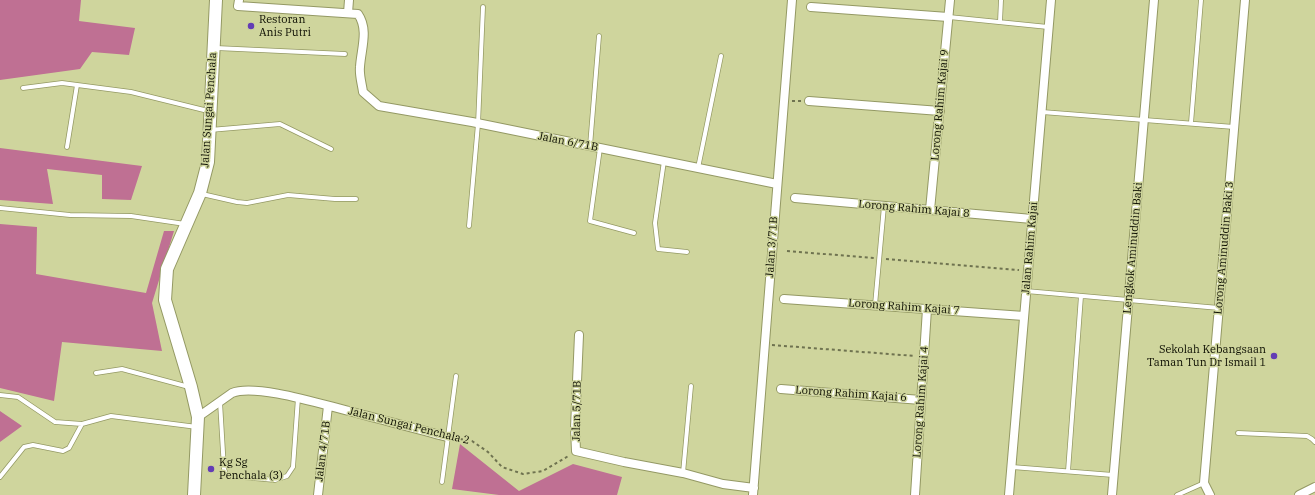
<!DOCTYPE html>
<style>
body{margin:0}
canvas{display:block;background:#cfd59d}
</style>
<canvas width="1315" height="495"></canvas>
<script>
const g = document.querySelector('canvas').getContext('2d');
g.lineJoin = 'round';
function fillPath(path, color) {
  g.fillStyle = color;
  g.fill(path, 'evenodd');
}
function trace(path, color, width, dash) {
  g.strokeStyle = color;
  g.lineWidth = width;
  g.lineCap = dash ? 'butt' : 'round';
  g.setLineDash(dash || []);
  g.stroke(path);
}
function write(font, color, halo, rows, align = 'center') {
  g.font = font + ' "IBM Plex Serif",serif';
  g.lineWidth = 3;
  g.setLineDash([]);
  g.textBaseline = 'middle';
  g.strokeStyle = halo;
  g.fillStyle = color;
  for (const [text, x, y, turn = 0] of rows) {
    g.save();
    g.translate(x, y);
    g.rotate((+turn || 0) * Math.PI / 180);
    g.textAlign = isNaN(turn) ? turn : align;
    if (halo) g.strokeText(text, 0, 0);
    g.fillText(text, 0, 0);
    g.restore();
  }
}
const forest = new Path2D(`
 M0,0H81L79,21L135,28L129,55L92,52L80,69L0,80Z
 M0,148L142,166L131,200L102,199V175L47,169L53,204L0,200Z
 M0,224L37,227L36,274L146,293L164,231H174L152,303L162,351L62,342L54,401L0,388Z
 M0,411L22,426L0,442Z
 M460,444L519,491L573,464L622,477L617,495H499L452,489Z`);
const path = new Path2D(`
 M792,101H802
 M787,251L874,258
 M886,259L1019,270
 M772,345L915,356
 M454,438L472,441L488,452L502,467L523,474L543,471L570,455`);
const lane = new Path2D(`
 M949,17L1048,27
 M1000,22L1001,0
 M216,48L345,54
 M23,88L62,83L131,92L208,111
 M1042,112L1234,127
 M1191,123L1201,0
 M210,130L280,124L331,149
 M590,146L599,36
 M67,147L77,85
 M600,148L590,221L634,233
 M664,161L655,223L658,249L687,252
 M698,168L721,56
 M202,194L237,202L247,203L288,195L335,199H356
 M0,208L70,215L131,216L185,224
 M469,226L478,124L483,7
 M1026,291L1219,308
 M875,305L884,206
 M96,373L122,369L189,387
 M0,395L18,397L55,422L82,424L111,416L197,427
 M220,402L224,469L226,474L231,476L275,480L287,476L293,467L298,398
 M1238,433L1307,436L1312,439L1315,442
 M1012,467L1113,475
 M1068,471L1081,296
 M683,473L691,386
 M0,477L24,447L33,445L63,451L69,448L82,424
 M442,482L456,376
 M1177,495L1204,483`);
const street = new Path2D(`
 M239,0L238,6L358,14C369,30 361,49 360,67C359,75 362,84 363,92L379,106L472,122L777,184
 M811,7L948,17
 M348,13L349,0
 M809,101L940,111
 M795,198L1032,219
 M930,210L950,0
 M784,299L1024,316
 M579,335L575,428L576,451L624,462L683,473L723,484L754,488
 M781,389L921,400
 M198,417L232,393C255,383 324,405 349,411C382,420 415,428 447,437
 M318,495L328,406
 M753,495L792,0
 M915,495L927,309
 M1009,495L1051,0
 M1112,495L1154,0
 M1210,495L1204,483L1245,0
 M1299,495L1315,487`);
const secondary = new Path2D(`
 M194,495L198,417L191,387L165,300L167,269L200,193L208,162L216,0`);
const markers = [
 [251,26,4,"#633db5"],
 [1274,356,4,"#633db5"],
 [211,469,4,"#633db5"]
];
const poiNames = [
 ["Restoran",259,20],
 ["Anis Putri",259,33],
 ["Sekolah Kebangsaan",1266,350,"right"],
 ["Taman Tun Dr Ismail 1",1266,363,"right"],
 ["Kg Sg",219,463],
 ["Penchala (3)",219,476]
];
const streetNames = [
 ["Lorong Rahim Kajai 9",940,105,-85],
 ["Jalan Sungai Penchala",209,110,-86],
 ["Jalan 6/71B",568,142,11],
 ["Lorong Rahim Kajai 8",914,209,5],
 ["Jalan 3/71B",772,247,-86],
 ["Jalan Rahim Kajai",1030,248,-85],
 ["Lengkok Aminuddin Baki",1133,248,-85],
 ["Lorong Aminuddin Baki 3",1224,248,-85],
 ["Lorong Rahim Kajai 7",904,307,4],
 ["Lorong Rahim Kajai 6",851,394,4],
 ["Lorong Rahim Kajai 4",921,402,-86],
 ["Jalan 5/71B",577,411,-89],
 ["Jalan Sungai Penchala 2",409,426,14],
 ["Jalan 4/71B",323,451,-83]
];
fillPath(forest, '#bf7093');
trace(lane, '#949964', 5.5);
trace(street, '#949964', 10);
trace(secondary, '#949964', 14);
trace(path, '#6f7350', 2, [3, 3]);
trace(lane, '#fff', 4);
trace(street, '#fff', 8);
trace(secondary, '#fff', 12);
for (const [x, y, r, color] of markers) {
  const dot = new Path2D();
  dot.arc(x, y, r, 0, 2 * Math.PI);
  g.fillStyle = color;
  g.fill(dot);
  trace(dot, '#cfd59d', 1.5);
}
write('11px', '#0c0d00', '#cfd59d', poiNames, 'left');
write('11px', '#0c0d00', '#cfd59d', streetNames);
</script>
